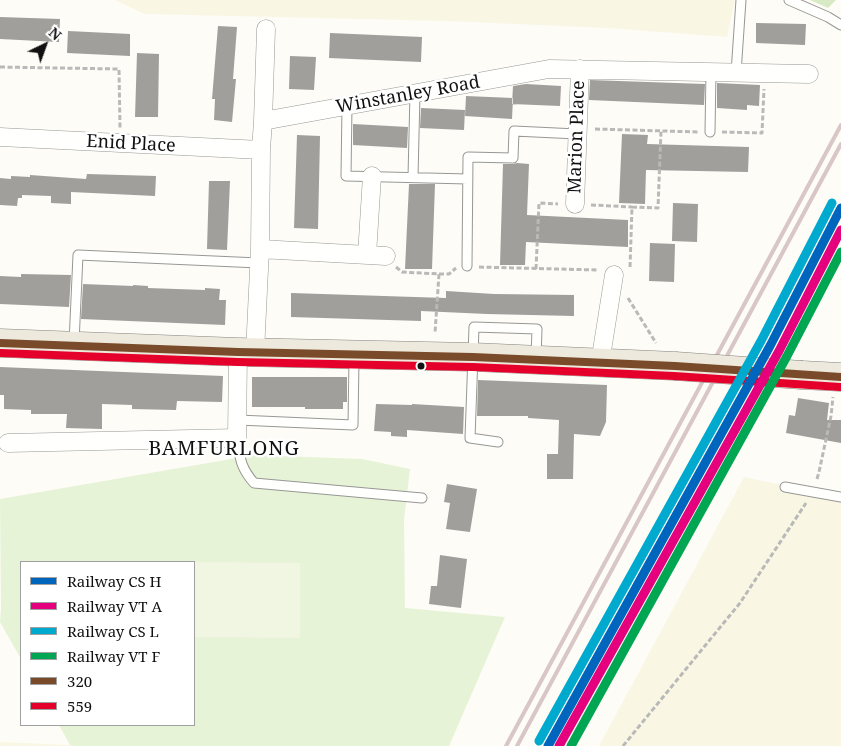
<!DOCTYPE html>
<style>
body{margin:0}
#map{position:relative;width:841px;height:746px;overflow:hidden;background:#fdfcf7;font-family:"Noto Serif",serif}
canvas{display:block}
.legend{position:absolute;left:20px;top:561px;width:175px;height:165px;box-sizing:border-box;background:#fff;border:1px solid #a0a0a0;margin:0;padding:6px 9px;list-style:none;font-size:15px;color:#111}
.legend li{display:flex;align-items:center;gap:10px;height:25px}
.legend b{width:25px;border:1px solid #a0a0a0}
.north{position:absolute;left:20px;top:20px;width:50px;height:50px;-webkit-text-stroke:4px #fff;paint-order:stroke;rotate:42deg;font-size:14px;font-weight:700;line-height:20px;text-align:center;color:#111}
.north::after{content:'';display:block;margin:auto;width:18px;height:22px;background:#111;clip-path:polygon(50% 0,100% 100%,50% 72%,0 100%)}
</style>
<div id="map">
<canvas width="841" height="746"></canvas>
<ul class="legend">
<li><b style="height:6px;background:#0065bd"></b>Railway CS H</li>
<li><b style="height:6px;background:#e5007d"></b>Railway VT A</li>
<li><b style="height:6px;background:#00a9ce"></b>Railway CS L</li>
<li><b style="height:6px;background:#00a651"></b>Railway VT F</li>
<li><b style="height:6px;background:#7a4b2a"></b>320</li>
<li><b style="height:6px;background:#e4002b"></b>559</li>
</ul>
<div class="north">N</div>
</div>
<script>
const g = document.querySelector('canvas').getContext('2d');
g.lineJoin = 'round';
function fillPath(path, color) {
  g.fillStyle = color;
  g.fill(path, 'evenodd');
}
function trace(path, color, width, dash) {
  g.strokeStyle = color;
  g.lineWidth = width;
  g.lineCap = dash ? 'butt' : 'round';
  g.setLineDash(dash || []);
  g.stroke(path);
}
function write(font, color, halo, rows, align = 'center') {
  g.font = font + ' "Noto Serif",serif';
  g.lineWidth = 5;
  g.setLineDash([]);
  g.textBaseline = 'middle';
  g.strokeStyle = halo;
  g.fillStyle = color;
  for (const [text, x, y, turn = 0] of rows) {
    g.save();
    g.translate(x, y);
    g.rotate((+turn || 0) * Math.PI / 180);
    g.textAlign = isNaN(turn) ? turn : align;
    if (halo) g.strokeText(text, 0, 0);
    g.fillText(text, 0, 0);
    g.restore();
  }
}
const farmland = new Path2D(`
 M115,0H735L727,37L607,28L446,21L144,14Z
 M744,477L841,497V746H599Z
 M0,742L70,745L74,746H0Z`);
const green = new Path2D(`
 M254,455L362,459L410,469L404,520L405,608L505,617L449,746H74L70,745L59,725H194V562H21V659L0,622L1,609L0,499Z`);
const forest = new Path2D(`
 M810,0H836L828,8Z`);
const pitch = new Path2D(`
 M194,562L300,563V638L194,637Z`);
const building = new Path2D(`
 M0,17L60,19L59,42L0,39Z
 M756,23L806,24L805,45L756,43Z
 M218,26L237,27L233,79H236L232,122L214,120L215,99H212Z
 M68,31L130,34V56L67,53Z
 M330,33L422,37L421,62L329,58Z
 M137,53L159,54L158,117H135Z
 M290,56L316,57L314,90L289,89Z
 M590,80L705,84L704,105L589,100Z
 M717,83L760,85L759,106L747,105V110L717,108Z
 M526,84L561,86L560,106L512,104L513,86Z
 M466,96L513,98L512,119L465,116Z
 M421,108L465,110L464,130L420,128Z
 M353,124L408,127L407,148L353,145Z
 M622,134L648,135L647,144L749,147L748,172L646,170L645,204L619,203Z
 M297,135L320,136L318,229L294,228Z
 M517,163L529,164L527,215L628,220V247L526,242L525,265H500L503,164H513Z
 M87,174L156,176L155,196L71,192V204L51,203V196L22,195V198H18L17,206L0,205V178L11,179V176L30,177V175L86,179Z
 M209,181H230L227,250L207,249Z
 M409,184H435L432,269H405Z
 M673,203L698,204L697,242L672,241Z
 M650,243L675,244L674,282L649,281Z
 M21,274L71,275L69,307L0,304V276L21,277Z
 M83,284L133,286V285L148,286V288L205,290V288L220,289L219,300H226L225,325L81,319Z
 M446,291L494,294L574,295V316L487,314L421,311V321L291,317V293L446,298Z
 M0,367L223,376L222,402L177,401L176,410L132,409V405L102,404V429L66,428L67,414H31V410L4,409V395H0Z
 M252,377H347V402H343V409H305V407H252Z
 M478,380L607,385L606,422L600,436L574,434L573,479H547V454H558L559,420L528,418V416H477Z
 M798,398L829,403L827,420H841V443L786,433L789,415L795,416Z
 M376,404L412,405V404L464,407L463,434L407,430V437L391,436V432L374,431Z
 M447,484L477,489L470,532L446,529L450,503L444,502Z
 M440,555L467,559L461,608L429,604L431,586H437Z`);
const path = new Path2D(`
 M0,67L119,69L120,128
 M595,129L699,132
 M722,132L762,133L764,89
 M591,205L632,207
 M396,267L402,272L439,274L435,333
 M479,267L597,270
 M630,267L632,207L658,208L661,131
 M536,269L539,203L558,204
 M439,274H449L456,268
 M628,298L656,343
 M817,479L819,472L831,416L833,397
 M623,746L740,603L806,503`);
const lane = new Path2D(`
 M789,0L828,17L841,25
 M736,73L741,0
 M347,106L346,176L468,179
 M710,132L711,72
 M413,177L415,93
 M467,266L468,157L513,158L514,131L577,134
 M74,343L78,255L259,263
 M238,420L353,425L354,358
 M237,438C240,458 240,467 254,483L422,498
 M498,442L470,438L474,327L537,329L536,358
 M785,487L841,497`);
const street = new Path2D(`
 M263,121L266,29
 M0,137L261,150
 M575,204L580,69
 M260,249L386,256
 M367,255L372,176
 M255,352L260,249L261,150L263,121L549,69L809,74
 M600,363L614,275
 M8,443L237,438L238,352`);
const primary = new Path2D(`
 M0,343L238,352L473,357L675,366
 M802,375L841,377`);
const rail = new Path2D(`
 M506,746L841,125
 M517,746L841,144`);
const primaryBridge = new Path2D(`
 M675,366L802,375`);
const bus1 = new Path2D(`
 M0,343L238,352L473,357L675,366L841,377`);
const bus2 = new Path2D(`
 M0,353L238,362L473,367L674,376L840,387`);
const rail1 = new Path2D(`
 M548,746L770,346L841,208`);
const rail2 = new Path2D(`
 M559,746L779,351L841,230`);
const rail3 = new Path2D(`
 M539,741L761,341L832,203`);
const rail4 = new Path2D(`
 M571,746L787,356L841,252`);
const markers = [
 [421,366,4.5,"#111"]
];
const streetNames = [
 ["Winstanley Road",408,95,-10],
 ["Marion Place",577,137,-88],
 ["Enid Place",131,144,3]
];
const quarterNames = [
 ["BAMFURLONG",224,449]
];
fillPath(farmland, '#f9f7e4');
fillPath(green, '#e7f3d7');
fillPath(forest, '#d8eac5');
fillPath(pitch, '#f0f6e1');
fillPath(building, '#a19f9c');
trace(lane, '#979795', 11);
trace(street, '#979795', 19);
trace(primary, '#858482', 29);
trace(path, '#b9b9b8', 3, [5, 2.5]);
trace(lane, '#fffffe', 9);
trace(street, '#fffffe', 18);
trace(primary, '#ede9dc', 28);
trace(rail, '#d9c6c7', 4);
trace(primaryBridge, '#858482', 29, []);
trace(primaryBridge, '#ede9dc', 28);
trace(bus1, '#7a4b2a', 8);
trace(bus2, '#e4002b', 8);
trace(rail1, '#0065bd', 9);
trace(rail2, '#e5007d', 9);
trace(rail3, '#00a9ce', 9);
trace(rail4, '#00a651', 9);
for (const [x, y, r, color] of markers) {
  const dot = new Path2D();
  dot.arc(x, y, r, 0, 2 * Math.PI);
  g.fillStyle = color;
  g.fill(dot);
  trace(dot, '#fff', 2);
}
write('18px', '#111', '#fff', streetNames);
g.letterSpacing = '1px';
write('20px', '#111', '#fff', quarterNames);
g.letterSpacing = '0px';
</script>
